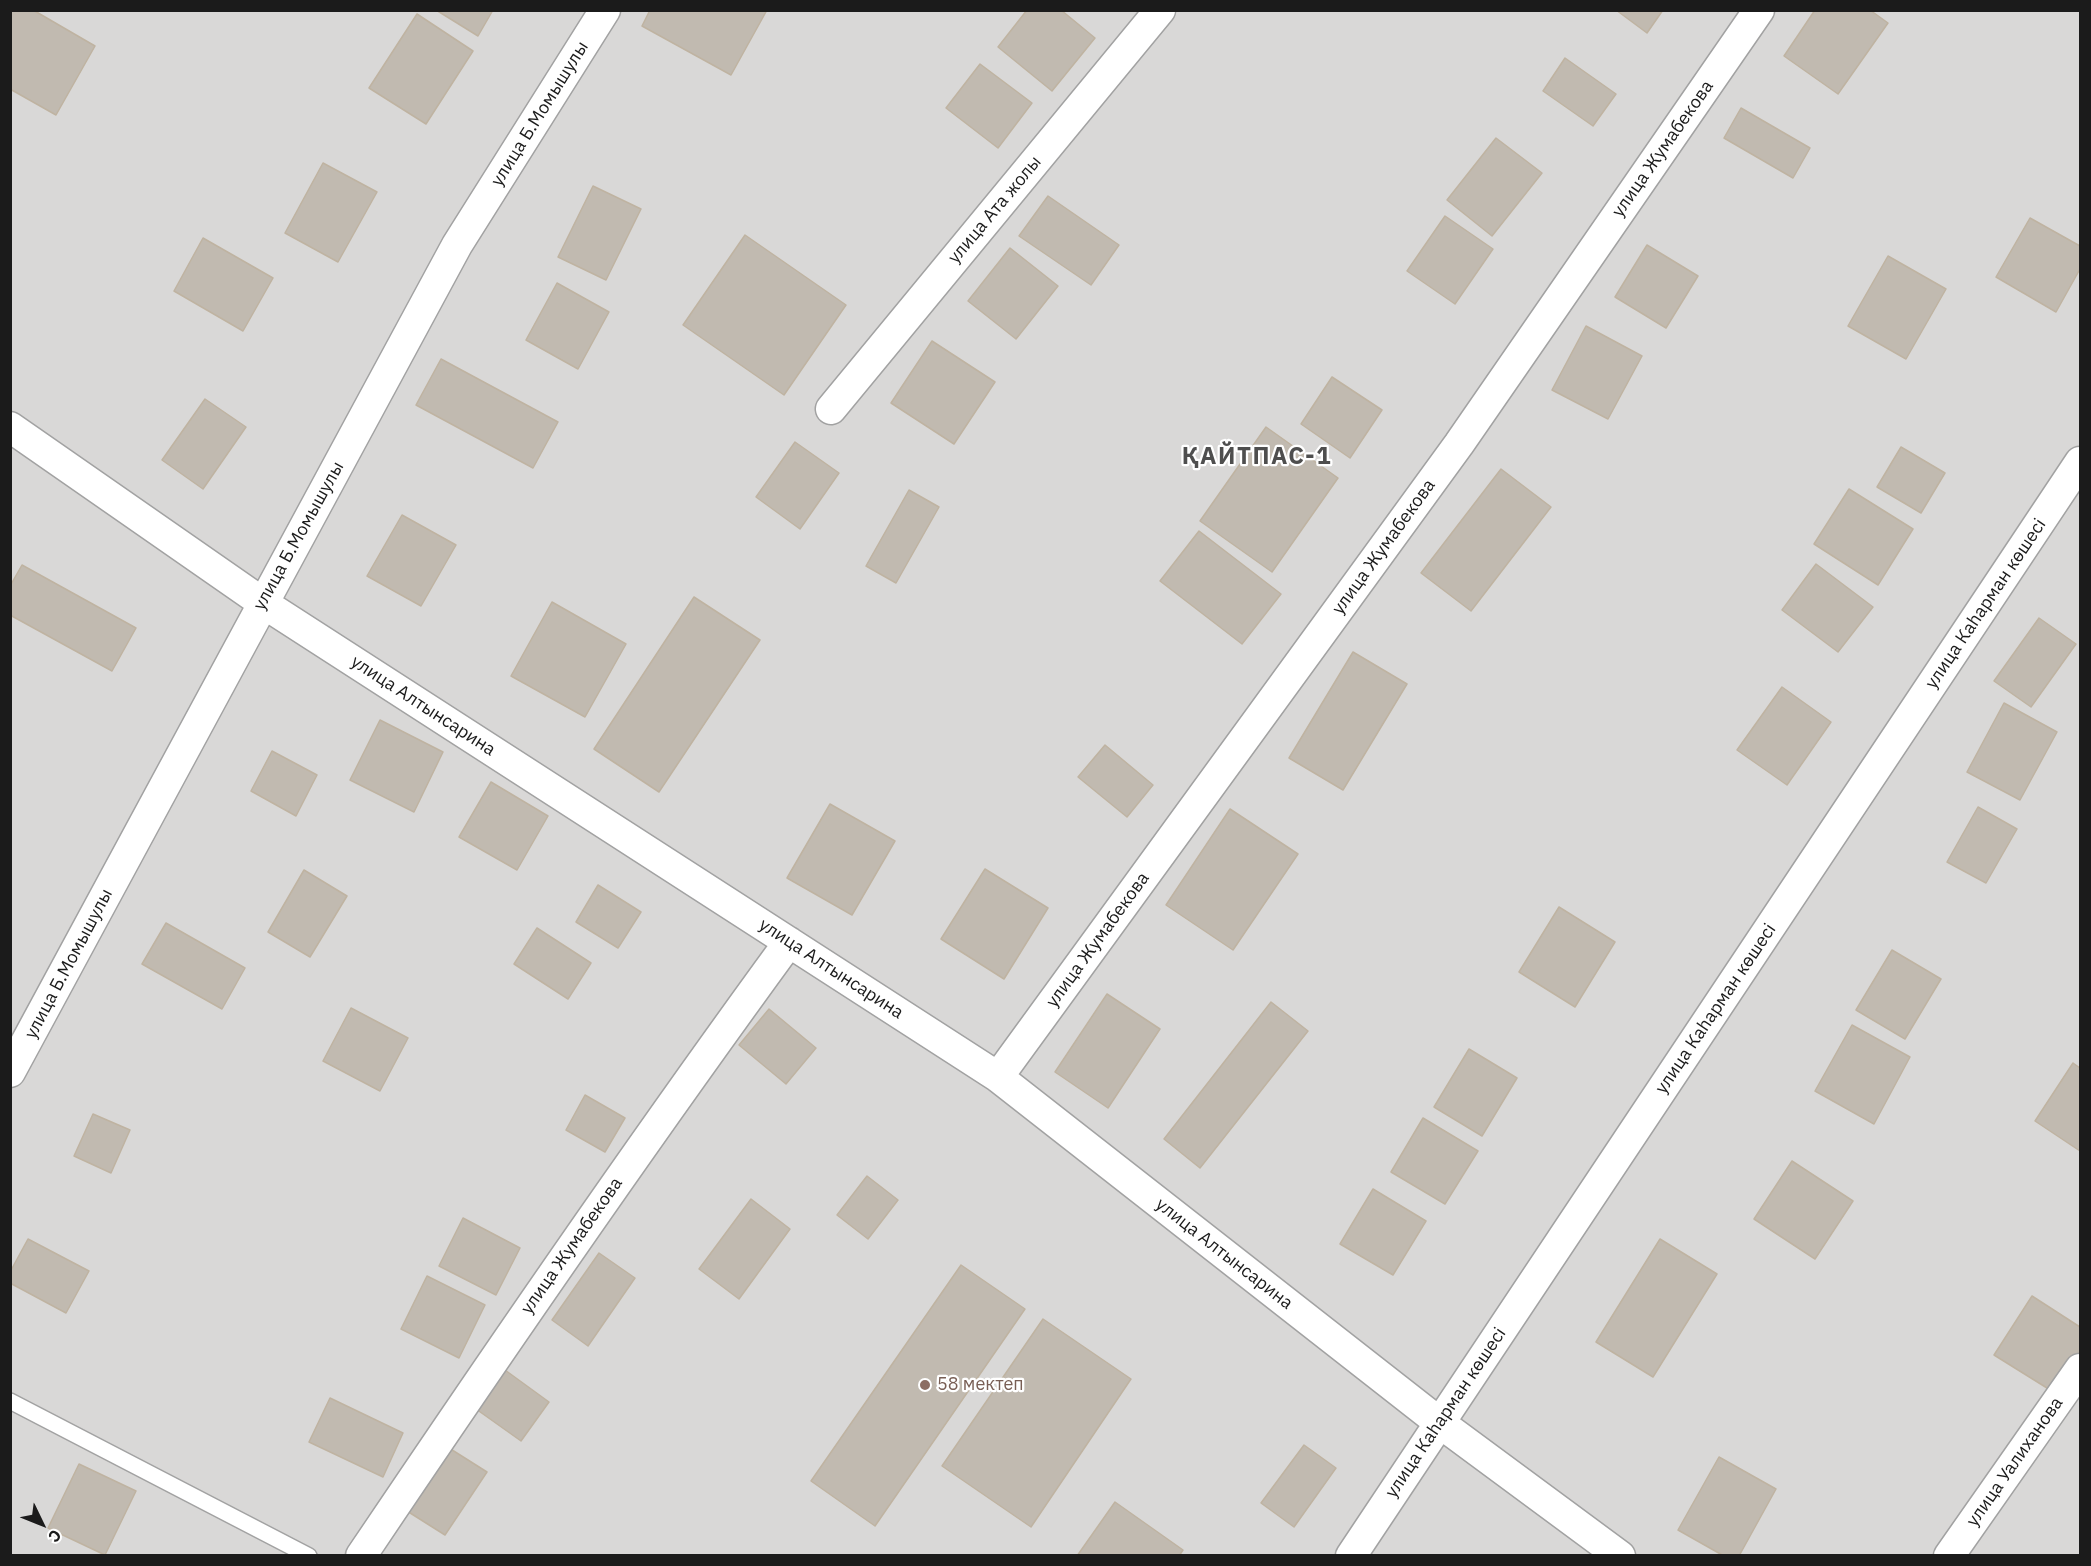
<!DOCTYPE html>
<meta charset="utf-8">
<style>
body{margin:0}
#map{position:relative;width:2091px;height:1566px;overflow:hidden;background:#edebdf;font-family:"IBM Plex Sans",sans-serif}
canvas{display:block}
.frame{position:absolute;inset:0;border:12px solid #1b1b1b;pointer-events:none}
.north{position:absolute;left:12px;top:1494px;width:60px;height:60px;-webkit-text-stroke:4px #fff;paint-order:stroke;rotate:133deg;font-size:16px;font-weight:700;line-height:24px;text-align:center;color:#1b1b1b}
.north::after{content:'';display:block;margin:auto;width:21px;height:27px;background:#1b1b1b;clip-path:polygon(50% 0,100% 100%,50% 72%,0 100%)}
</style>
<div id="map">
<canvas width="2091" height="1566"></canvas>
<div class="frame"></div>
<div class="north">С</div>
</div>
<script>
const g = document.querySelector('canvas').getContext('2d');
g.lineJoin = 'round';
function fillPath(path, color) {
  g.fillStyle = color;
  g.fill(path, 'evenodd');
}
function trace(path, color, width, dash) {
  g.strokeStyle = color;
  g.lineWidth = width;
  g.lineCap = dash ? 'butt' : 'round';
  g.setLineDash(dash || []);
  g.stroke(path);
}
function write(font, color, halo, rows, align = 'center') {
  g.font = font + ' "IBM Plex Sans",sans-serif';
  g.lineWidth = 4.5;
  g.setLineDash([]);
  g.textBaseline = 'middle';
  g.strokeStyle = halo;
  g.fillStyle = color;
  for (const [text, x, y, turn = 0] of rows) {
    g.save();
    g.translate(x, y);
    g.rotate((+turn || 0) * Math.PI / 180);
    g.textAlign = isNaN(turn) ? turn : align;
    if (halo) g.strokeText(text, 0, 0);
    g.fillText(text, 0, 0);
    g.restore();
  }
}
const residential = new Path2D(`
 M11,11H2080V1555H11Z`);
const building = new Path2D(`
 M10,10H33L95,46L56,115L10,89Z
 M436,10H493L478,36Z
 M650,10H767L731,75L642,26Z
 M1027,10H1061L1095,38L1052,91L998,47Z
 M1616,10H1663L1647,33Z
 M1815,10H1870L1888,23L1838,94L1784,56Z
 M417,14L473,51L426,124L369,88Z
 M1565,58L1616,94L1593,126L1543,91Z
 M980,64L1032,103L998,148L946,108Z
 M1741,108L1810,148L1793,178L1724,138Z
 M1496,138L1542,173L1492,236L1447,200Z
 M323,163L377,192L338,262L285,233Z
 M593,186L641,209L606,280L558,257Z
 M1048,196L1119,245L1091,285L1019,236Z
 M1445,216L1493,249L1455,304L1407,271Z
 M2030,218L2080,246V269L2056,312L1996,277Z
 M745,235L846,305L784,395L683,325Z
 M203,238L273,278L243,331L174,291Z
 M1647,245L1698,276L1666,328L1615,297Z
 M1010,248L1058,286L1016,339L968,301Z
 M1888,256L1946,289L1906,359L1848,326Z
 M557,283L609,312L578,369L526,340Z
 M1586,326L1642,356L1608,419L1552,390Z
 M932,341L995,382L954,444L891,403Z
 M441,359L558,422L533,468L416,405Z
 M1332,377L1382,410L1350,458L1301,424Z
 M205,399L246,427L203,489L162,460Z
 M1266,427L1338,478L1272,572L1200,521Z
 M795,442L839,473L800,529L756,497Z
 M1901,447L1945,473L1921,513L1877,487Z
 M1501,469L1551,507L1471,611L1421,573Z
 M1849,489L1913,529L1878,585L1814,544Z
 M909,490L939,507L896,583L866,566Z
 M402,515L456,545L421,606L367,576Z
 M1199,531L1281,594L1242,644L1160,581Z
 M1816,564L1873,607L1838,652L1782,610Z
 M22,565L136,628L112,671L10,615V586Z
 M694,597L760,640L659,792L594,749Z
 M552,602L626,644L585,717L511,676Z
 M2039,618L2076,644L2031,707L1994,681Z
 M1353,652L1407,684L1343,790L1289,758Z
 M1782,687L1831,722L1787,785L1737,750Z
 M2004,703L2057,732L2020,800L1967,772Z
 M380,720L443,752L414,812L350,780Z
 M1105,745L1153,785L1127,817L1078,777Z
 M272,751L317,775L296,816L251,791Z
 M491,782L548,816L517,870L459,837Z
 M830,804L895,841L852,915L787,878Z
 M1978,807L2017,829L1986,883L1947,862Z
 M1230,809L1298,854L1233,950L1166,905Z
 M985,869L1048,908L1004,979L941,939Z
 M304,870L347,896L310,957L268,932Z
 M598,885L641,912L618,948L576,922Z
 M1559,907L1615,942L1575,1007L1519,972Z
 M166,923L245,968L222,1009L142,964Z
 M537,928L591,963L568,999L514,964Z
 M1892,950L1941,979L1905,1039L1856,1010Z
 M1107,994L1160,1029L1108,1108L1055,1072Z
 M1271,1002L1308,1031L1200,1168L1164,1139Z
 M351,1008L408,1038L380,1091L323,1061Z
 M769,1009L816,1048L786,1084L739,1045Z
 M1852,1025L1910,1057L1874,1124L1815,1091Z
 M1469,1049L1517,1078L1482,1136L1434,1107Z
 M2073,1063L2080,1068V1151L2035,1121Z
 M585,1095L625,1118L605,1152L566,1130Z
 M93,1114L130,1130L111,1173L74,1156Z
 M1423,1118L1478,1151L1445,1204L1391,1172Z
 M1792,1161L1853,1201L1815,1259L1754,1219Z
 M867,1176L898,1200L868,1239L837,1215Z
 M1373,1189L1426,1221L1393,1275L1340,1244Z
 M751,1199L790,1229L739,1299L699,1269Z
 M463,1218L520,1248L496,1295L439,1266Z
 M28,1239L89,1271L66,1313L10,1283V1272Z
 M1660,1239L1717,1274L1653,1377L1596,1342Z
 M599,1253L635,1278L588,1346L552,1320Z
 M961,1265L1025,1309L875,1526L811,1481Z
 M427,1276L485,1305L459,1358L401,1329Z
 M2032,1296L2080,1327V1353L2055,1393L1994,1355Z
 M1043,1319L1131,1379L1031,1527L942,1466Z
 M505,1370L549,1402L521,1441L476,1409Z
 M330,1398L403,1433L383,1477L309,1442Z
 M1304,1445L1336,1468L1294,1527L1261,1503Z
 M449,1448L487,1472L445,1535L407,1511Z
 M1719,1457L1776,1489L1739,1556H1724L1678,1530Z
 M79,1464L136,1491L105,1555L48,1528Z
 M1115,1502L1183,1550L1179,1556H1077Z`);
const service = new Path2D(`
 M10,1401L309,1556`);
const minor = new Path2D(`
 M831,409L1160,10
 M10,427L263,603L998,1077L1440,1423L1620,1556
 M10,1072L457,245L605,10
 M998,1077L1459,444L1759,10
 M361,1556C501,1348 642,1143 789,942
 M1351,1556L2080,462
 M1949,1556L2080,1369`);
const markers = [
 [925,1385,6,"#8d6e63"]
];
const streetNames = [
 ["улица Б.Момышулы",540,114,-58],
 ["улица Жумабекова",1663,149,-55],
 ["улица Ата жолы",995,210,-50],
 ["улица Б.Момышулы",299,536,-61],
 ["улица Жумабекова",1384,547,-54],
 ["улица Каһарман көшесі",1986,604,-56],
 ["улица Алтынсарина",423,706,33],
 ["улица Жумабекова",1098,940,-54],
 ["улица Б.Момышулы",69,964,-62],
 ["улица Алтынсарина",831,969,33],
 ["улица Каһарман көшесі",1716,1009,-56],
 ["улица Жумабекова",572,1246,-55],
 ["улица Алтынсарина",1224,1254,38],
 ["улица Каһарман көшесі",1446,1413,-56],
 ["улица Уалиханова",2015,1462,-55]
];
const educationNames = [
 ["58 мектеп",937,1385]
];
const districtNames = [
 ["ҚАЙТПАС-1",1257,457]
];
fillPath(residential, '#d9d8d7');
fillPath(building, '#c1bab0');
trace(building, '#bfb3a1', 1.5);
trace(service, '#a2a2a2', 18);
trace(minor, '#a2a2a2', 33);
trace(service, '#fff', 15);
trace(minor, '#fff', 30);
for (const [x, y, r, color] of markers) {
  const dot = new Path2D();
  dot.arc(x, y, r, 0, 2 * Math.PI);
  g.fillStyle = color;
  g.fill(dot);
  trace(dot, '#fff', 2);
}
write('18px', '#1b1b1b', '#fff', streetNames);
write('18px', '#785e54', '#fff', educationNames, 'left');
g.letterSpacing = '1.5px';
write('bold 24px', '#4e4e4e', '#fff', districtNames);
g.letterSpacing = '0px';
</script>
